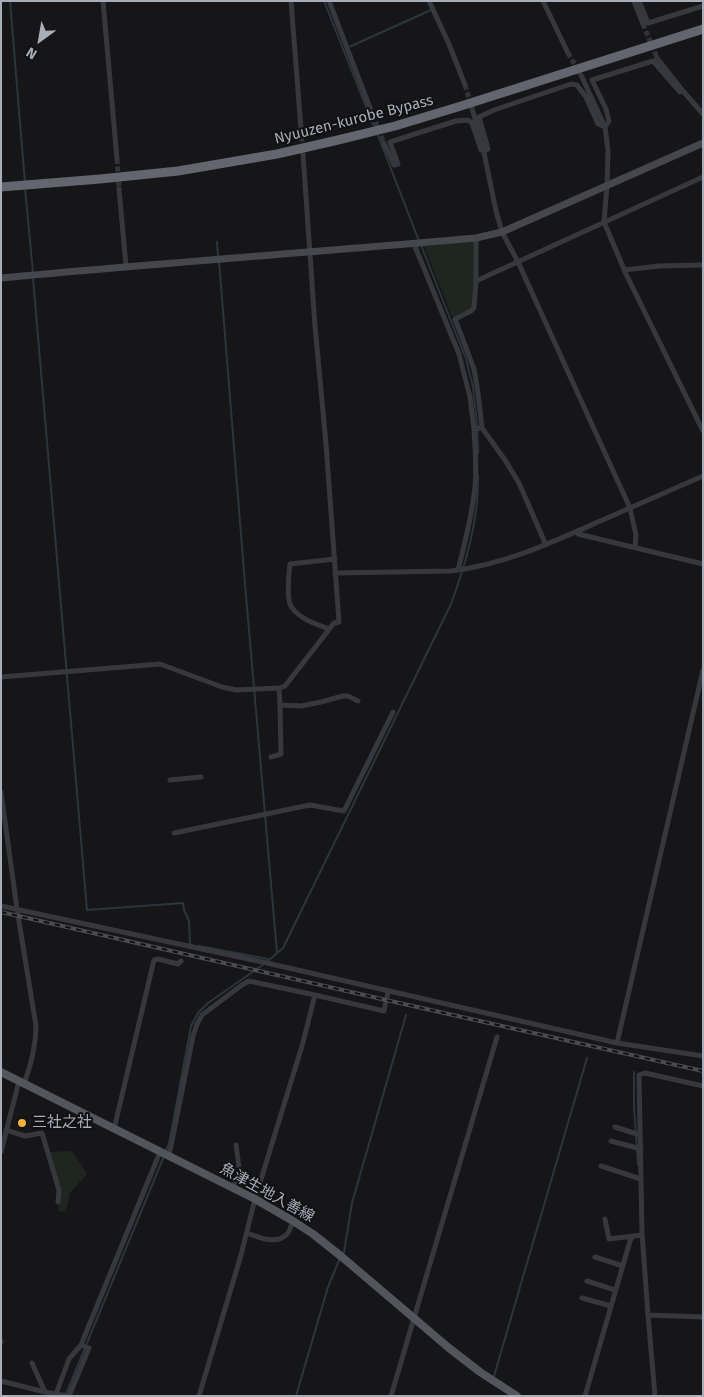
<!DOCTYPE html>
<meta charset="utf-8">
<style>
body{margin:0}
#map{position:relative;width:704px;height:1397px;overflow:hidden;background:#161618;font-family:"Fira Sans",sans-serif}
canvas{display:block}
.frame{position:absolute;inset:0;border:2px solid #a8adb8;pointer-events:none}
.north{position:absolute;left:15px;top:15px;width:50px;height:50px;-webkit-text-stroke:4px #111113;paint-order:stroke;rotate:212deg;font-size:14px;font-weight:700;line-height:20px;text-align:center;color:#a8adb8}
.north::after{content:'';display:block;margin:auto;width:18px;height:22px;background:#a8adb8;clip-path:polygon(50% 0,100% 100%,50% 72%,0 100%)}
</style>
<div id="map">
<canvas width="704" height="1397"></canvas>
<div class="frame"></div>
<div class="north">N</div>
</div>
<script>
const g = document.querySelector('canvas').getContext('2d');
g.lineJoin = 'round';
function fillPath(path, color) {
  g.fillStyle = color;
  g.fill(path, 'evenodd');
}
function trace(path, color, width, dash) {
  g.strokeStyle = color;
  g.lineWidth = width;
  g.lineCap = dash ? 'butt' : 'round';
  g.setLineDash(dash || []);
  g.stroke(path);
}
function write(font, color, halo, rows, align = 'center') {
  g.font = font + ' "Fira Sans","Noto Sans JP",sans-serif';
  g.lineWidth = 4;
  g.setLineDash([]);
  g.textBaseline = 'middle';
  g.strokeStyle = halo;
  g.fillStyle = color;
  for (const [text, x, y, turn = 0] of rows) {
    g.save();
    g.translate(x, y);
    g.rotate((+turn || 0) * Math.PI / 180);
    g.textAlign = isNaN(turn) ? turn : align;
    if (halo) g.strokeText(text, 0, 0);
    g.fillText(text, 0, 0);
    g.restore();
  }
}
const green = new Path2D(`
 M474,241V280L472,307L469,310L452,317L424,246Z
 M72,1151L87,1174L69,1194L68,1204L65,1212L58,1211L60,1190L49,1152Z`);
const stream = new Path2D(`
 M10,1L25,183
 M324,1L374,127
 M349,47L431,10
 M377,133L419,241
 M25,188L33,273
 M217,242L218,257
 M421,245L466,359L473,387L477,424L478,453
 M219,261L245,584L277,953
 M33,278L87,910L183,903L184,910L189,921L190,944L192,945
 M199,946L268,959
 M268,961L283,948L451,604C466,563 479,519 478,475
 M634,1072V1107L638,1165
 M165,1152L169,1144L191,1026L198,1013L208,1003L264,964
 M343,1254L344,1252L352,1203L406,1015
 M494,1376L587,1058
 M66,1394L164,1156
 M296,1396L328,1287L340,1258`);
const streetTunnel = new Path2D(`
 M643,24L657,58
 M568,53L582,77
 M465,85L473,112
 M370,108L384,143
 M301,129L303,151
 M117,159L119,189`);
const street = new Path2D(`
 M103,1L117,159
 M291,1L301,129
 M329,1L370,108
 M429,1L449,44L465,85
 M543,1L568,53
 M634,1L643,24
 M639,1L648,23L703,6
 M657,58L683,91
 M582,77L605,127L608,150L607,186L604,222L626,274L703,431
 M473,112L481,138L496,211L502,232L518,262L630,508L636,535L635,547
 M384,143L394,165L398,164L390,142L456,121L468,120L472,123L481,150L484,151L488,149L479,117L494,110L571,84L577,85L586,97L598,124L605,127L609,121L606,109L592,80L653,61L680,92L683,91L703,114
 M119,189L126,266
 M414,244L459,354L470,397L474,429L482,428L478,393L474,369L455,319L471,311L474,308L476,281V238
 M624,270L659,266L703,265
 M476,281L703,177
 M482,428L505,460L519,483L546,545
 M576,532L578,534L703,564
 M458,570C465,543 472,515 475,487C477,468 475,448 474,429
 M335,573L451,571C503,565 551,543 598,522C633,507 668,491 703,476
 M329,629C316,624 296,618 290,604C287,596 289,573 290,564L335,559
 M1,677L160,664L222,687L236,690L279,688L285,686L334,623L339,622L326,444L315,326L303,154
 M279,688L280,705L301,706L321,702L343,696H348L358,701
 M271,757L281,754L280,705
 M170,780L201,777
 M1,792L17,909L36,1026C36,1047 31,1065 24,1084
 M174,833L310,805L344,811L393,712
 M1,906L258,961L617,1043L703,1056
 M315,995L384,1011L388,992
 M617,1043L703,670
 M615,1127L640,1135
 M114,1129L154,960L158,959L178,964L181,961
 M6,1130L25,1136L42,1133L59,1190L58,1202
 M611,1141L641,1149
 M1,1152L19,1081
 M169,1156L193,1036L197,1024L202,1015L242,985L249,981L315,995L302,1046L255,1199L241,1255L199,1396
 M601,1166L641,1179
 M232,1188L240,1174L236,1145
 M605,1219L609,1239L633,1236
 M247,1233C258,1237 276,1245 286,1235C290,1232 291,1225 293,1221
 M595,1257L623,1266
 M587,1281L615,1290
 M582,1298L611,1306
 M648,1315L703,1317
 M1,1341V1342
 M81,1345L160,1152
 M32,1363L45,1392
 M1,1381L45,1392L68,1396
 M56,1394L69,1359L81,1345L89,1348L69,1396
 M391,1396L497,1037
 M585,1396L630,1241L633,1236L642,1235
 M655,1396L648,1315L642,1233L639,1075L645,1073L703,1086`);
const secondary = new Path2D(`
 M1,278C159,263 318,252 476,238L502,232L703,143`);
const primary = new Path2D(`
 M1,1072L255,1199L293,1221L313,1234L342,1257L449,1348L480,1372L517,1396`);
const highway = new Path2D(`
 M1,187L100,179L178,171L277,154L338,140L395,126L461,106L703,29`);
const rail = new Path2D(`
 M1,912L386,1000L703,1071`);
const markers = [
 [22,1123,5,"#f2b134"]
];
const streetNames = [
 ["Nyuuzen-kurobe Bypass",354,120,-14],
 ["魚津生地入善線",267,1193,29]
];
const poiNames = [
 ["三社之社",32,1123]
];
fillPath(green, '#1e261f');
trace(stream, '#2c353c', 2);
trace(streetTunnel, '#333438', 5, [5, 2.5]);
trace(street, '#37383d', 5);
trace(secondary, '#45474d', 7);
trace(primary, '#53555c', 8);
trace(highway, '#63666e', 9);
trace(rail, '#4a4c52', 4);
trace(rail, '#111113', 2, [5.5]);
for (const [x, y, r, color] of markers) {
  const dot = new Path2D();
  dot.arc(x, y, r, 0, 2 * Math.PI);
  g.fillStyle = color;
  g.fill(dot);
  trace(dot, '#111113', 2);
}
write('15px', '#a8adb8', '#111113', streetNames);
write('15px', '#a8adb8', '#111113', poiNames, 'left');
</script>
